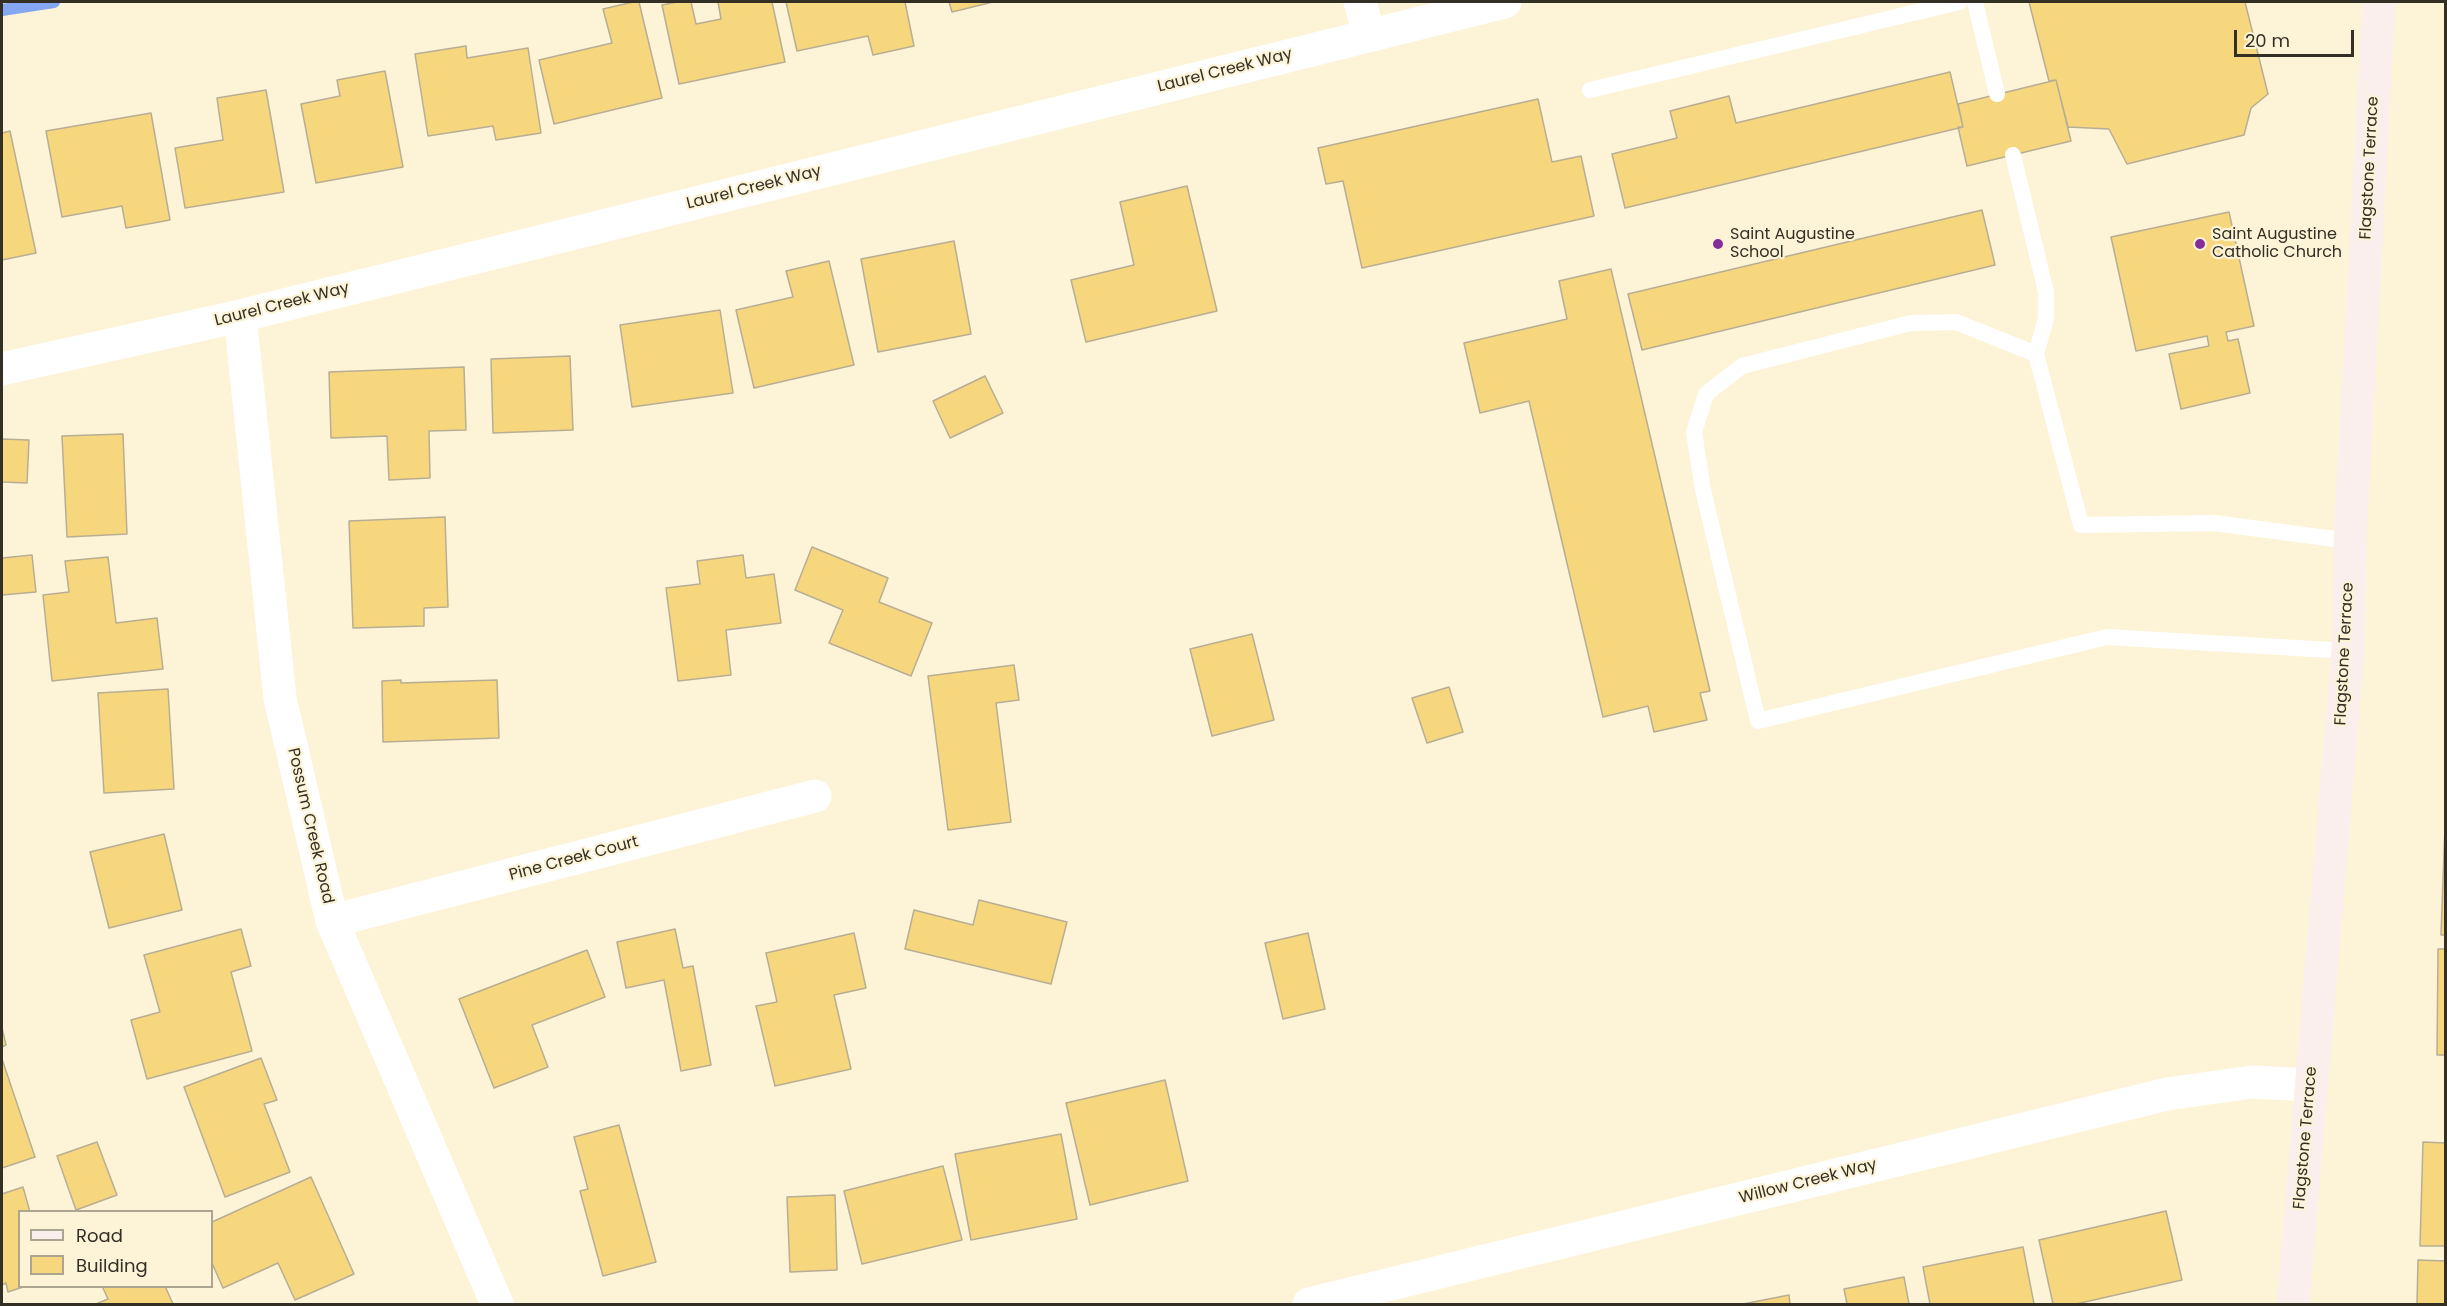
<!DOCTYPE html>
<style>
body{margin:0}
#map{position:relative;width:2447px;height:1306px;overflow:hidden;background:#fdf3d7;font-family:Poppins,sans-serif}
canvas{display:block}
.frame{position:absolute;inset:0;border:3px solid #332f25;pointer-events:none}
.legend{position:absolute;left:18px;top:1210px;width:195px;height:78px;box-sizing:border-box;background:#fdf3d7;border:2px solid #aca590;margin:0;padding:8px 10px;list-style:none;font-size:18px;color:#332f25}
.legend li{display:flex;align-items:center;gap:12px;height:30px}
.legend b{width:30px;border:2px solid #aca590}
.scale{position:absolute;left:2234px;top:30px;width:120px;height:27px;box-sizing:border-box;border:3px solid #332f25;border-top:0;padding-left:8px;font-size:18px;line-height:21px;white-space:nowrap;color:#332f25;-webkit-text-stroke:4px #fdf3d7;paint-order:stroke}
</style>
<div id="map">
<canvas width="2447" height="1306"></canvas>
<div class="frame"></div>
<ul class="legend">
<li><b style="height:8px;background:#fbefed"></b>Road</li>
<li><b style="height:16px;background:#f7d77e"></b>Building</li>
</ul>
<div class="scale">20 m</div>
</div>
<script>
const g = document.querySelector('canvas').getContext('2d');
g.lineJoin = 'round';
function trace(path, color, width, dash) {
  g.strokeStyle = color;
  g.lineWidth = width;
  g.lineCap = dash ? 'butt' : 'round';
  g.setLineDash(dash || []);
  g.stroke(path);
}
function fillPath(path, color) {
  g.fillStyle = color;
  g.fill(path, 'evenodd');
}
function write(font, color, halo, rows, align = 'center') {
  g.font = font + ' Poppins,sans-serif';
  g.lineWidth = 4.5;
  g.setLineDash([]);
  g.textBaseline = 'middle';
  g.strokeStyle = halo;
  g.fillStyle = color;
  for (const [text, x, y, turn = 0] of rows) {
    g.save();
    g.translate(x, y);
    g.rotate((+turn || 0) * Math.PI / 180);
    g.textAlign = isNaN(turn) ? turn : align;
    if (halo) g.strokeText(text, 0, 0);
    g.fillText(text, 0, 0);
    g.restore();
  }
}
const stream = new Path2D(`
 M2,10L54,2`);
const building = new Path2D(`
 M633,2H639L662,98L554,124L539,60L612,43L603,9Z
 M677,2H691L696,24L721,19L718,2H772L785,62L679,84L662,5Z
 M786,2H905L914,46L873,55L868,36L797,51Z
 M949,2H993L952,12Z
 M2029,2H2245L2268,94L2251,108L2244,135L2127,164L2109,129L2068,127L2056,80L2049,81Z
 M466,46L467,58L528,48L541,133L496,140L493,126L428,136L415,54Z
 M385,71L403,167L316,183L301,104L340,96L337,80Z
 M1950,72L1963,127L1625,208L1612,154L1677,138L1670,111L1729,96L1736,123Z
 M2056,80L2071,141L1967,166L1958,127H1963L1958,104Z
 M266,90L284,192L185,208L175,148L223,140L217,98Z
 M1538,99L1552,162L1581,156L1594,216L1362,268L1343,181L1326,184L1318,148Z
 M151,113L170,220L126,228L122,206L62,217L46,131Z
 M10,131L36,253L2,260V133Z
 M1187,186L1217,311L1086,342L1071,280L1134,265L1120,202Z
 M1982,210L1995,265L1642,350L1628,294Z
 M2229,212L2254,326L2226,332L2228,341L2238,339L2250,393L2181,409L2169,354L2209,346L2207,336L2136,351L2111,237Z
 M954,241L971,334L878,352L861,259Z
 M829,261L854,365L754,388L736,310L793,297L786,271Z
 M1611,269L1710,691L1700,693L1707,720L1654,732L1648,706L1603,717L1529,401L1480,413L1464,343L1567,319L1559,281Z
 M720,310L733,393L632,407L620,325Z
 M570,356L573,430L493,433L491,359Z
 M464,367L466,430L429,431L430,478L389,480L387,436L331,438L329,372Z
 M985,376L1003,413L950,438L933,401Z
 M123,434L127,534L67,537L62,436Z
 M2,439L29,440L27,483L2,482Z
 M445,517L448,607L424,608V626L353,628L349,521Z
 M812,547L888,578L879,602L932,623L911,676L829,643L843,610L795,590Z
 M32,555L36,592L2,595V558Z
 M743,555L746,578L774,574L781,623L726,630L731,675L678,681L666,588L700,584L697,561Z
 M108,557L116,623L157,618L163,669L52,681L43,595L69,592L65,561Z
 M1252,634L1274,720L1212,736L1190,649Z
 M1014,665L1019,700L996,703L1011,822L948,830L928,676Z
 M401,680V683L497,680L499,738L383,742L382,681Z
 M1449,687L1463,732L1427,743L1412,698Z
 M168,689L174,789L104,793L98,693Z
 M2445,826H2446V935H2441Z
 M164,834L182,910L109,928L90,852Z
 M979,900L1067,922L1051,984L905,949L914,910L973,925Z
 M241,929L251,966L231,972L252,1051L147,1079L131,1020L160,1012L144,955Z
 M675,929L683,968L693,966L711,1065L681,1071L664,980L626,988L617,942Z
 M854,933L866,988L834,995L851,1069L775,1086L756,1006L777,1002L766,953Z
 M1308,933L1325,1009L1283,1019L1265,943Z
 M2438,949H2446V1055H2437Z
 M587,950L605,997L532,1025L548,1067L494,1088L459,999Z
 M2,1028L6,1045L2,1047Z
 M261,1058L277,1100L264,1104L290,1172L225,1197L184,1087Z
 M2,1059L35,1157L2,1168Z
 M1165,1080L1188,1181L1090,1205L1066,1103Z
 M619,1125L656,1262L603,1276L580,1191L588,1189L574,1137Z
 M1061,1134L1077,1219L971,1240L955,1154Z
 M97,1142L117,1195L76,1210L57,1156Z
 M2423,1142L2446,1143V1246H2420Z
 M943,1166L962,1240L862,1264L844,1191Z
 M311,1177L354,1274L295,1300L278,1263L223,1288L212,1263V1222Z
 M23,1187L30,1212H20V1286H26L8,1292L6,1283L2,1285V1194Z
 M835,1195L837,1270L790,1272L787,1197Z
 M2166,1211L2182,1280L2076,1304H2053L2039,1240Z
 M2023,1247L2034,1304H1930L1923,1267Z
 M2418,1260L2446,1261V1304H2417Z
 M1904,1277L1909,1304H1847L1844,1289Z
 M102,1286H165L173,1304H96L108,1299Z
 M1789,1295L1790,1304H1743Z`);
const lane = new Path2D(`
 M1975,2L1997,94
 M1590,90L1959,2
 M2013,155L2046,292V318L2036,354
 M2348,651L2107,637L1758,721L1703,490L1694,432L1706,394L1742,366L1911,323L1956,322L2036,354L2081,525L2214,523L2350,541`);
const street = new Path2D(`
 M1360,2L1369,35
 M240,316L280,698L332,921L497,1304
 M2,369L240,316L1505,2
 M332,921L815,796
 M1309,1304L2167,1094L2252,1082L2310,1085`);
const secondary = new Path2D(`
 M2293,1304L2348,651L2350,541L2379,2`);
const markers = [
 [1718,244,6,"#842d9b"],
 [2200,244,6,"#842d9b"]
];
const streetNames = [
 ["Laurel Creek Way",1225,71,-14],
 ["Flagstone Terrace",2370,168,-87],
 ["Laurel Creek Way",754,188,-14],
 ["Laurel Creek Way",282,305,-14],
 ["Flagstone Terrace",2345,654,-87],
 ["Possum Creek Road",310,826,77],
 ["Pine Creek Court",574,859,-15],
 ["Flagstone Terrace",2306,1138,-85],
 ["Willow Creek Way",1808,1182,-14]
];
const poiNames = [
 ["Saint Augustine",1730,235],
 ["School",1730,253],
 ["Saint Augustine",2212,235],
 ["Catholic Church",2212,253]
];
trace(stream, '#85a7f1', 12);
fillPath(building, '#f7d77e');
trace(building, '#b8ae94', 1.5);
trace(lane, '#fff', 16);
trace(street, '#fff', 33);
trace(secondary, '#fbefed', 33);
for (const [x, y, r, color] of markers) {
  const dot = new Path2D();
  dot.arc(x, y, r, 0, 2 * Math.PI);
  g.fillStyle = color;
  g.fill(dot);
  trace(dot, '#fdf3d7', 2);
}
write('16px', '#332f25', '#fdf3d7', streetNames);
write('16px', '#332f25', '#fdf3d7', poiNames, 'left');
</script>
